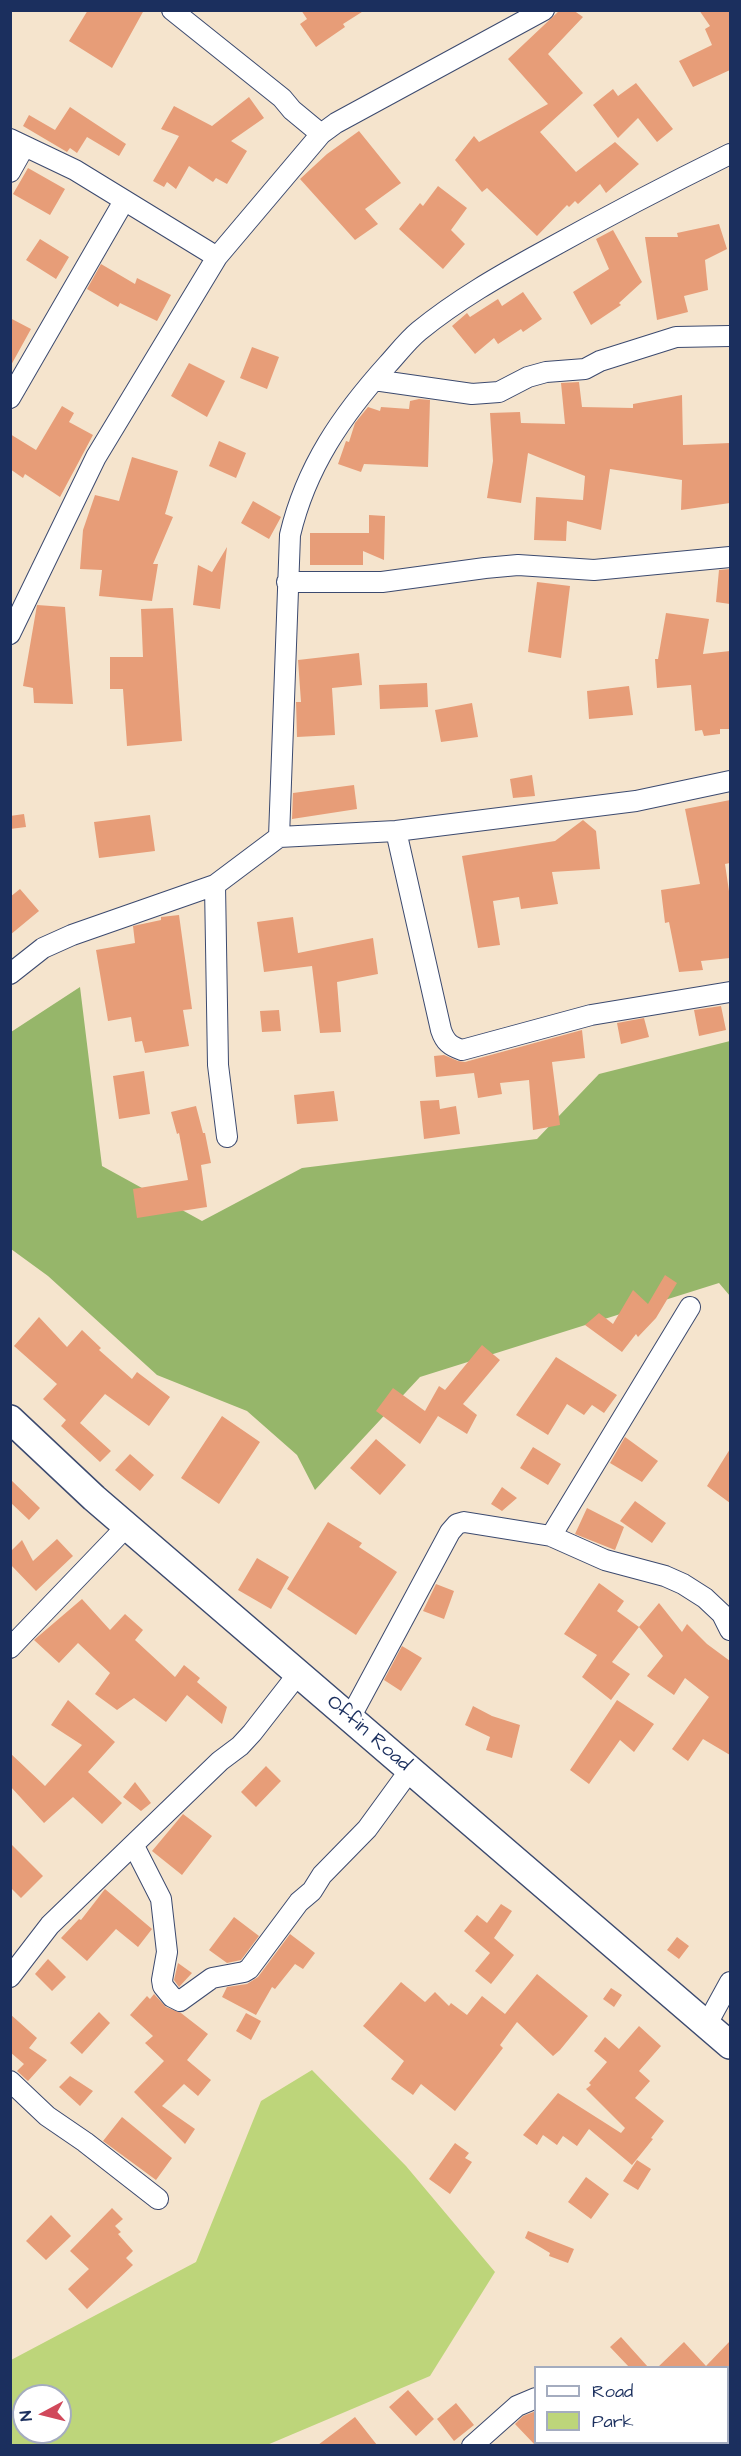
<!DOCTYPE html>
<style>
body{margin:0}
#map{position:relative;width:741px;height:2456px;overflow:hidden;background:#f5e4cd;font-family:"Architects Daughter",sans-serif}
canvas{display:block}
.frame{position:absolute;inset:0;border:12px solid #1b2f5e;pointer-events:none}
.legend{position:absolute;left:534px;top:2366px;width:195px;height:78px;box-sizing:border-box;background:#fff;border:2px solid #a4acbf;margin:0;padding:8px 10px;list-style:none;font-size:18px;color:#1b2f5e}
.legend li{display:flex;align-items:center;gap:12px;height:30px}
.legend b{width:30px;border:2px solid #a4acbf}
.north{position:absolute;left:12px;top:2384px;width:60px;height:60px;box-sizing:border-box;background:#fff;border:2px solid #a4acbf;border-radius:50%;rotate:263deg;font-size:16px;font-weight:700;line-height:24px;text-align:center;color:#1b2f5e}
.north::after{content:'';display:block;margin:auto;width:21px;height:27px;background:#d1495b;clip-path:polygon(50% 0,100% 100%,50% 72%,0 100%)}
</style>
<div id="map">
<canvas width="741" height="2456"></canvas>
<div class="frame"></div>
<ul class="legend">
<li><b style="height:8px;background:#fff"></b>Road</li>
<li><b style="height:16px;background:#bdd57a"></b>Park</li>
</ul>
<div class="north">N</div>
</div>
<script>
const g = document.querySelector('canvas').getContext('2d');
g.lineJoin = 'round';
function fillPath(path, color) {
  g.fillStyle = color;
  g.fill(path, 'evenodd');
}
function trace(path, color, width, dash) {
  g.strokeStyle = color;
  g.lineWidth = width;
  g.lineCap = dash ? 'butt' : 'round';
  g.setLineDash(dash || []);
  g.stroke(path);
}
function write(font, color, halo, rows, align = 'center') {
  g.font = font + ' "Architects Daughter",sans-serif';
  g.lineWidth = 4.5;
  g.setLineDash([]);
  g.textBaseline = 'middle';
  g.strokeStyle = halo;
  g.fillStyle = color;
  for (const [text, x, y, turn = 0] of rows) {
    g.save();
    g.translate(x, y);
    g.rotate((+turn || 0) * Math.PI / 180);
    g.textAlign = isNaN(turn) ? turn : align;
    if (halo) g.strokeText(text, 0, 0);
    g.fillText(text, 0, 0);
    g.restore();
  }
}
const green = new Path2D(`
 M312,2070L406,2166L495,2272L430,2376L267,2445H11V2360L196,2262L261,2101ZM24,2396H60V2432H24Z`);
const forest = new Path2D(`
 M80,987L102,1166L202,1221L302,1168L537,1139L599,1074L730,1041V1296L719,1283L420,1377L315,1490L297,1455L247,1411L157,1375L48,1276L11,1249V1032Z`);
const building = new Path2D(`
 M88,10H144L112,68L69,41Z
 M301,10H365L343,24L345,27L316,47L300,24L307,19Z
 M560,10H573L583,17L548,54L583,93L540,132L576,172L615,142L639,164L606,193L600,184L578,204L575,201L569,207L567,205L537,236L487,188L482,192L455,160L474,136L479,142L548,104L508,59Z
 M699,10H730V70L693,87L679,61L712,45L705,29L710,26Z
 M636,83L673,129L657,142L638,118L618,138L593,105L613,89L618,96Z
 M249,97L264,118L231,141L247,151L227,184L216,178L213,182L189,166L176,189L167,182L164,187L153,181L179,136L161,129L174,106L212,126Z
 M70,107L126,144L119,156L87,137L77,153L70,148L67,152L23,126L29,115L55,130Z
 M359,131L401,183L365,209L378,224L355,240L300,179L327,154Z
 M28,168L65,189L50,215L13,194Z
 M438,186L467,208L451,230L465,244L443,269L399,229L420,203L423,206Z
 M719,224L727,249L705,260L708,290L684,296L688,312L657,320L645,237H678L677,233Z
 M613,230L642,282L619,303L621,305L591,325L573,292L609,269L596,239Z
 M40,239L69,257L56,279L26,260Z
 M101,264L135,284L137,278L171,295L157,321L120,303L118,307L87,289Z
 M523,292L542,319L523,332L521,329L498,344L494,338L475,354L452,326L467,313L470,317L498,299L502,306Z
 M10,318L31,329L10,367Z
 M252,347L279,357L267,389L240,378Z
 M189,363L225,381L207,417L171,396Z
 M579,382L582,407L633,408V404L682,395L683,445L730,443V503L681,510L682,480L610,469L601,530L567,521L566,541L534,540L536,497L583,500L585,476L528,453L521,503L487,498L493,461L490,413L520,412L521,423L565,424L561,383Z
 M419,399L430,400L428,467L364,464L361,472L338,464L346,441L349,442L355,423L368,407L380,411L381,407L409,409L410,401Z
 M62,406L74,413L69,422L93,435L60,497L25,474L23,478L10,469V434L36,450Z
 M219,441L246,453L236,478L209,466Z
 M132,457L178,471L165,514L173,517L153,564H158L152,601L99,596L102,570L80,569L83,530L95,495L119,501Z
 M253,501L281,517L269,539L241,523Z
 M369,515L385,516L384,560L363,551V565H310V533H369Z
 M227,547L220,609L193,605L198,565L212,572Z
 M730,569V604L716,602L719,570Z
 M537,582L570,586L561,658L528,652Z
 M37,605L65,607L73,704L34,703L33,688L23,686Z
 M173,608L182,741L127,746L123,689H110V657H143L141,609Z
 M666,613L709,619L703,654L730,651V729H720V734L704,736L702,730L695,731L691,685L657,688L655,659H658Z
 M359,653L362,685L332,688L335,735L297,737L296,702H301L298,660Z
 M427,683L428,707L380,709L379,685Z
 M629,686L633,715L589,719L587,691Z
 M472,703L478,737L441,742L435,710Z
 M532,775L535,796L513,798L510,779Z
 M354,785L357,809L292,819L293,793Z
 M730,800V863L725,864L730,898V958L701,961L703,970L679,972L669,922L665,923L661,890L700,884L685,809Z
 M24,814L26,827L10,829V816Z
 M150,815L155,851L99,858L94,822Z
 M583,820L596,831L600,869L552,872L558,904L521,909L519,897L493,901L500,945L478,948L462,856L555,841Z
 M20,889L39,911L10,935V897Z
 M179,915L192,1009L183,1010L189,1046L145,1053L142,1041L135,1042L131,1017L108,1021L96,950L135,943L133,926L161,920V917Z
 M293,917L298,953L373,938L378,974L337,982L341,1032L320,1033L312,966L264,972L257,922Z
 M721,1006L726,1030L699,1036L694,1010Z
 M279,1010L281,1031L262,1032L260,1011Z
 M644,1018L649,1037L621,1044L617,1023Z
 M582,1030L585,1058L552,1062L560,1125L533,1130L529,1080L500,1083L502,1094L478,1098L474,1073L436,1077L434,1056L444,1055L458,1061L465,1062Z
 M144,1071L150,1114L119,1119L113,1076Z
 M334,1091L338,1121L297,1124L294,1095Z
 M439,1100L440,1109L456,1106L460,1134L424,1139L420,1101Z
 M196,1106L203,1133H205L211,1163L201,1165L207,1207L137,1218L133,1189L188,1180L179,1133L177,1134L171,1112Z
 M665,1275L677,1283L656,1318L638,1337L636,1334L622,1352L585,1325L599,1313L613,1324L633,1290L648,1304Z
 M39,1317L67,1347L82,1330L101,1348L99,1350L132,1379L137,1372L170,1397L149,1426L105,1394L80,1423L111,1451L100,1462L61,1426L66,1420L43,1399L57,1384L14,1346Z
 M482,1345L500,1360L463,1404L477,1415L467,1434L438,1416L420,1444L376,1411L393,1388L425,1411L439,1386L445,1390Z
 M556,1357L617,1395L604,1413L592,1405L584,1415L567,1404L548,1435L516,1415Z
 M222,1416L260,1442L219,1504L181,1478Z
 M625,1437L658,1461L642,1482L610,1463Z
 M376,1439L406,1465L380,1495L350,1468Z
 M533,1447L561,1464L548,1485L520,1468Z
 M730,1449V1503L707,1486Z
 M130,1454L154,1475L140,1491L115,1470Z
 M10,1479L40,1508L29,1520L10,1502Z
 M502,1487L517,1498L502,1511L491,1504Z
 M635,1501L666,1523L652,1543L620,1521Z
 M587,1508L624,1527L615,1550L575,1534Z
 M328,1522L362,1543L359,1547L397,1572L356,1635L287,1589Z
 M57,1539L73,1556L36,1591L10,1564V1552L22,1540L33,1561Z
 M257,1558L289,1577L271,1609L238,1590Z
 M599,1583L624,1601L617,1611L639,1627L612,1662L630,1674L611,1700L582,1677L597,1655L564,1634Z
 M436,1584L454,1591L444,1619L423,1611Z
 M82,1599L110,1630L125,1614L143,1630L135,1640L175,1677L184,1665L200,1678L197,1682L227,1707L222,1724L187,1695L166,1722L134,1698L117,1710L95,1694L110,1673L78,1643L59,1663L34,1640Z
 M659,1603L682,1632L687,1624L707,1644L730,1661V1755L703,1739L688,1761L672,1749L709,1697L685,1678L674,1695L647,1676L663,1656L639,1627Z
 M402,1646L422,1658L401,1691L384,1680Z
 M68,1700L115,1742L88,1772L122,1803L102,1824L73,1797L44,1823L10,1786V1753L45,1786L82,1745L51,1725Z
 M617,1700L654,1724L634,1752L620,1740L589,1784L570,1770Z
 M473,1706L492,1716L520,1725L512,1758L486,1750L490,1737L465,1725Z
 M266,1766L281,1781L256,1807L241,1792Z
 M135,1782L151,1803L141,1811L123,1797Z
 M183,1814L212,1836L182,1875L152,1851Z
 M10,1843L43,1876L21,1898L10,1887Z
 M105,1889L152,1929L138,1947L116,1929L87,1961L61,1938L79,1919L81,1920Z
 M501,1904L512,1911L494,1938L514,1955L491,1984L475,1971L490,1953L464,1931L477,1915L487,1923Z
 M234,1917L259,1936L241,1960L227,1963L209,1950Z
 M290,1934L315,1953L303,1969L295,1964L275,1989L272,1987L256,2015L222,1997L227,1987L247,1984L258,1977Z
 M677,1937L689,1946L679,1959L667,1950Z
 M48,1959L66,1977L52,1991L35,1974Z
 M178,1963L192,1973L179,1987L174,1980Z
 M537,1974L588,2016L560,2050L553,2056L517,2022L500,2045L503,2048L455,2111L421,2084L413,2095L391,2079L404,2061L363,2026L401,1982L425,2002L435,1992L449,2006L451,2003L467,2015L482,1996L505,2014Z
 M611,1988L622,1995L614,2007L603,1999Z
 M154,1994L166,2007L181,2013L208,2034L187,2060L211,2080L198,2096L184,2084L162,2106L195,2129L185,2144L134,2092L164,2061L145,2043L153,2036L130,2015L147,1996L150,1999Z
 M99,2012L110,2023L82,2054L70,2043Z
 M246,2013L261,2021L251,2040L236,2031Z
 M10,2014L37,2038L29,2048L47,2060L28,2081L17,2071L24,2064L10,2052Z
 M639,2026L661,2046L639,2071L650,2081L635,2098L664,2121L651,2138L653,2139L632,2165L589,2129L577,2146L563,2136L557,2145L543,2135L537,2145L523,2135L558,2093L621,2133L625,2128L586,2089L591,2085L589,2083L607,2062L594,2051L605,2037L619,2049Z
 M70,2076L93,2091L80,2106L59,2087Z
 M122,2117L172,2158L156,2180L103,2141Z
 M455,2143L469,2153L465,2158L472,2162L450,2194L429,2179Z
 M637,2160L651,2169L638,2190L623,2181Z
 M586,2177L609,2194L591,2219L568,2202Z
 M112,2208L123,2219L115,2226L121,2232L118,2234L133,2251L126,2258L133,2265L87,2309L68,2289L89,2269L70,2251Z
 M51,2215L71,2236L46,2260L26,2241Z
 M528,2231L574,2249L568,2263L549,2256L550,2253L525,2238Z
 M621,2337L648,2367H629L610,2347Z
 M730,2341V2367H658L684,2342L706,2366Z
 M408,2390L434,2419L416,2436L389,2407Z
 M456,2403L474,2425L454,2441L437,2419Z
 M536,2411V2442H544L543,2445H535L515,2424L523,2416Z
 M355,2417L377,2445H318Z`);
const street = new Path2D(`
 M172,10L282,98L292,110L321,134
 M10,139L75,170L217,257
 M10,172L24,147
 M374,380L472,394L499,392L528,377L546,372L585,369L600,361L676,337L730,336
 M10,398L124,201
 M287,582H382L485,568L518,565L594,570L730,557
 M10,634L96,457L217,257L321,134L336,123L544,10
 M396,831L441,1030C445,1042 450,1046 462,1050L591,1015L730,992
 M279,837L290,535C306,467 342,415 388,364C398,353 408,340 419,331C457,300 499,276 541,253C604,218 667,185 730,154
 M215,885L218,1065L227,1137
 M10,974L43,948L72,935L215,885L279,837L396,831L636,801L730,781
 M551,1536L690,1307
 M10,1648L127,1526
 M350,1718L450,1532L457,1524L464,1522L551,1536L605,1560L665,1576L683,1584L705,1598L722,1614L730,1630
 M134,1846L161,1899L167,1952L162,1980L163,1986L172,1997L180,2001L212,1978L244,1972L249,1969L299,1902L312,1891L322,1875L367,1829L410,1770
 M10,1977L50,1925L220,1761L240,1746L252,1733L298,1674
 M707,2024L730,1982
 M10,2081L47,2116L85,2142L158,2199
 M472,2446L517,2406L536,2398`);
const secondary = new Path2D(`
 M10,1419L94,1498L730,2045`);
const streetNames = [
 ["Offin Road",368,1734,41]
];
fillPath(green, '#bdd57a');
fillPath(forest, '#96b66a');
fillPath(building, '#e79d78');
trace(street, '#3c4a6f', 22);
trace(secondary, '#3c4a6f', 30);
trace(street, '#fff', 20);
trace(secondary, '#fff', 27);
write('20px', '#1b2f5e', '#fff', streetNames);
</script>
